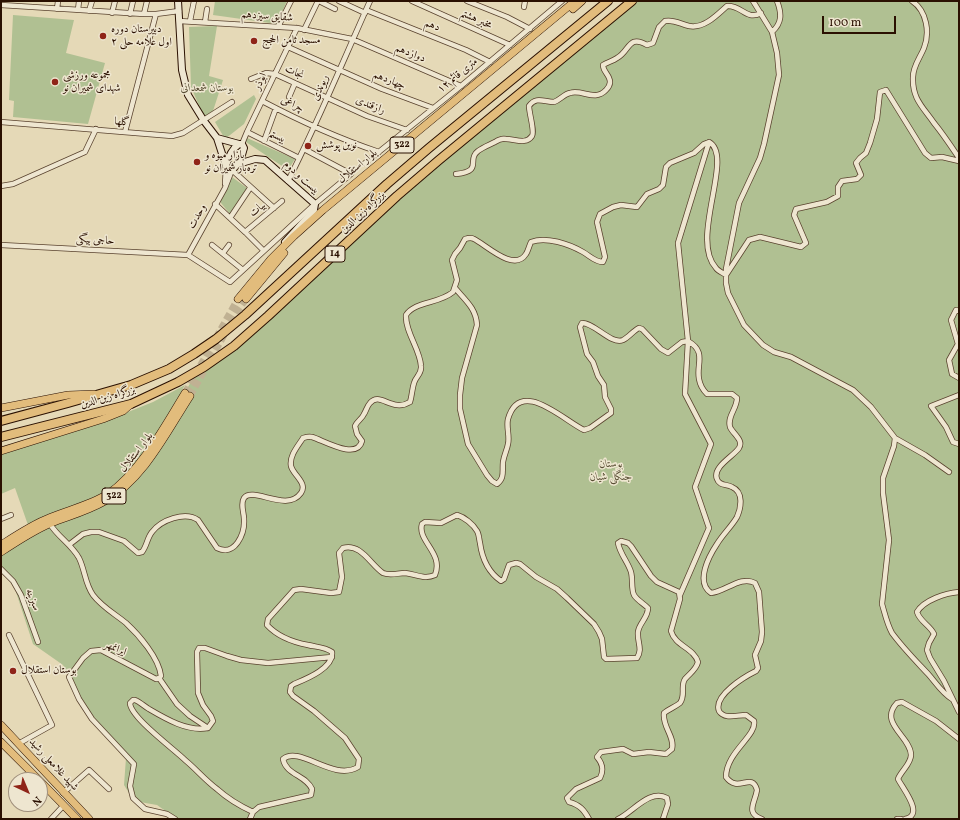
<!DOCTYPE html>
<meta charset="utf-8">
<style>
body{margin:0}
#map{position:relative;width:960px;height:820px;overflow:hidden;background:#e5d9b7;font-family:Vollkorn,serif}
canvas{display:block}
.frame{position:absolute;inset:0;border:2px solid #2a1001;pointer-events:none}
.north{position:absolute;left:8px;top:772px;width:40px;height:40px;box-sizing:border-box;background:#eee6d0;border:1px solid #a0907d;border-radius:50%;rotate:136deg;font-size:11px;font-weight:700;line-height:16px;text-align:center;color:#2a1001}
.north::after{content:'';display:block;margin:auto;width:14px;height:18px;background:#8f2418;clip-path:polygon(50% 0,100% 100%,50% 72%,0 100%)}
.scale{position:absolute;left:822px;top:16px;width:74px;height:18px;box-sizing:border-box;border:2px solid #2a1001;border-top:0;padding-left:5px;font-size:12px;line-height:14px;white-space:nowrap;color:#2a1001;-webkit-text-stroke:3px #eee6d0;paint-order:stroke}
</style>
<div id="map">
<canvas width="960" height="820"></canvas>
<div class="frame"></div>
<div class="north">N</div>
<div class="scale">100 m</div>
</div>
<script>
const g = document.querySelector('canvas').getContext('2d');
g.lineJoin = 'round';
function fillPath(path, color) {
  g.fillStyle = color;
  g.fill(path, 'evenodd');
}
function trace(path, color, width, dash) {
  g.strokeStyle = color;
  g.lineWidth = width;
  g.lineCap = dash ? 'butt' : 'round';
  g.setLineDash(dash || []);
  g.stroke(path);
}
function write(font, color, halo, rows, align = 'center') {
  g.font = font + ' Vollkorn,Amiri,serif';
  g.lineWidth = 3;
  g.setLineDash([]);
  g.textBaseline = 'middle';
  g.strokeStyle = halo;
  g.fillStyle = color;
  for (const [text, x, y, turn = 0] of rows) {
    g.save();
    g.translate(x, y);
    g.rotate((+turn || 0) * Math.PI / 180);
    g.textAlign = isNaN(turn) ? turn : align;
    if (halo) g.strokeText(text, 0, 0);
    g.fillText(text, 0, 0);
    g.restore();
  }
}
const green = new Path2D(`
 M215,1H287L277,24L213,15Z
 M629,1H959V819H173L174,817L157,805L134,801L124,785L126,758L83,703L63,665L33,644L15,589L8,577L1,571V544L101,495L28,525L15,488L1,494V453L118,416L153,402L185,385L182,390L185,392L198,370L226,350L437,161Z
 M13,15L74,20L66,53L105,63L88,124L13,117L14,101L9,100Z
 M217,26L209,76L223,80L213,111L204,117L191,87L189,27Z
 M254,95L256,99L244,124L225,139L215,122Z
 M247,138L295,159L288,170L246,142Z
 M232,177L247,188L230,214L221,203V200Z`);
const primaryTunnel = new Path2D(`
 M185,393L238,299
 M190,396L238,310L246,299`);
const street = new Path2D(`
 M319,1L335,9
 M339,1L365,13
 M412,1L510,45
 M467,1L507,17L530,29
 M753,1L772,32L777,53L779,75L764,144L760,158L739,203L726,269V283L728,293L744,325L763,345L774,352L791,357L853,390L871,407L895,438L894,446L883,478V493L889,540L882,604C885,614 887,624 892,633C903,648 916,661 929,675C936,683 942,693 952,699
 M912,1C927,11 930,33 924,48C920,58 913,66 913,77C912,99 923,107 934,123C943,134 951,146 959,158
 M1,5L144,14H156L179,11
 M524,7L525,1
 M57,9L58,1
 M78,10L79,1
 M366,10L466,50L490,62
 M89,11L92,1
 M112,13L115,1
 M130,14L133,1
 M144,14L147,1
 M179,21L297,28L352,39L461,86
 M190,21L194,1
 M205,22L207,9
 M278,27L291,1
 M304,30L318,1
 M772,32C782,23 782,14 777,1
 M288,47L382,89L433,108
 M251,79L266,73L275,74L367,116L407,130
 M289,97L295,83
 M262,101C298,120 340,139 379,152
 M1,122L172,136L183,133L232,102
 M125,132L156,14
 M247,132L299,158
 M264,141L276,108
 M242,144L247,132L297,28
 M365,163L461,86L562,1
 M456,174C484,171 466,160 478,151C483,147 489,145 495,142C498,140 502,138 506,139C515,139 526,145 532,136C535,132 529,113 529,106C536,96 544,102 554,102C560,100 564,94 570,93C582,89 595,102 606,90C608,88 610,85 610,82C610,75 603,72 603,65C608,62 613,61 617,58C630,51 628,34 647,45L653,43L659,27L665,21C674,19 680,24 689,26C704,29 717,15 727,6C742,5 746,21 761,13
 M288,181C318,122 343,61 370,1
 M225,184L226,166
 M1,186L13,184L85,152L96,129
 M215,204L245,232L262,249
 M230,218L250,188
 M245,232L282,201
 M1,245L188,255
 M212,245L243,270
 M223,253L229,245
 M188,255L230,282L315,204L351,174L304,149
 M188,255L225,188L232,170L274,208
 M455,288C465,300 476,308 477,325L462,378L460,395V409L468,444L487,475L492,481L497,484C505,478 502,471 503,462C504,455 507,450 508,444C510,436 506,427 508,419C520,377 563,420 584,430L590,428L611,413V409L605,397L604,385L598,376L593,362L587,354L580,327L582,323C595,323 611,345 623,340C629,337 633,331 639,328L642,329L661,349L668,353L682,342L688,341C707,352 696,364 699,379C700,385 703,390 707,394H732L737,398C737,409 727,416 730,427C733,434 744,440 739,448C734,456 712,467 717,479C719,486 727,484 732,487C744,492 741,508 737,517C732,526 723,534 717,544C709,556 695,582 711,593C725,592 741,575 755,583L759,592L762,632L761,641L755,655L758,668L756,671C746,676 713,695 719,711C720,713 724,716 727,716C732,717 740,715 746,715L754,721C757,736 726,752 726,777C738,794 752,771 757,790C755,803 745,813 762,819
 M959,311L956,310L951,320L958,344L949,360L952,374L959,378
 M959,395L931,406L946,427L953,442L959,444
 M895,438L925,455L949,472
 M1,519L11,515
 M50,524C58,537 71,544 79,558C85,570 85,584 93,595C102,607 115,614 126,623C139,635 159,658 161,676L159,678L156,679L101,650L91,651L83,658L69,677L79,699L92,719L134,764L130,786L133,798L145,809L167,814L175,819
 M70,544L83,534L91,532H99L124,541L138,553L142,552C147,546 147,538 152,532C161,520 185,511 198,520L217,548C235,557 245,534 244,519C244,512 240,504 244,498C253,486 287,513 301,493C308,483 293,475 291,466C289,456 298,446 303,438C306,437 309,436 312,437C323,440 357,461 362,441L357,434L355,426C357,421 362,419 364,414C366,411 367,406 370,403C380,391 392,413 410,402C412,396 412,389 414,383C416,376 422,374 421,366C420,349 405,332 406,315C415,301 439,304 453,292L457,280L452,260L455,254L460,248L465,239C468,238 471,237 474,239C485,244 514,273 526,254C528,251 529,246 531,242C546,236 569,244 583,252C590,256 595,262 603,262L605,257L597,222L600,214L613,207L621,205L637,207L647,194L659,189L663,185L666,167L670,163L694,153L704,144L709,142C735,156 689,239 716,268C718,271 723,273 726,275L749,240L760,237L801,247L806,243L794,215L796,209L827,202L838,196V187L842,181L857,179L861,175L856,163L860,158L866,153L870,143L877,119L880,92L886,90L925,153L931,158L942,157L959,161
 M1,569L13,581L21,595L38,642
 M959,592C946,593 924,600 917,612C920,622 930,625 934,634L929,643L927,650L930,658L944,681L959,712
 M680,595L709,528L695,487L711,444L685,394L688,341L678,243L709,142
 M9,635L52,725L18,744
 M159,678L177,704L190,716L208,728
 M63,793L89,770L109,789
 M253,812C240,806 227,798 217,789C205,780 196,769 185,760C174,749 130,717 130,703L133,700H135C140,702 144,706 149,709C166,719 188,732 208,728L213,721L211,716L203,705L198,693L197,652L199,648H205L227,656L241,660L268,663L332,657
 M51,819L64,805
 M250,819L253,812L259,807L311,795L312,789C306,775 286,775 283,759C300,745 333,782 358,767L359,759L345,738L314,711L293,696L290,692L291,686L294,684C306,679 334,668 332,652C325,647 316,647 308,645C292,642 278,637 267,625L268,619L294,590L301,589L331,593L339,592L342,577L339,553L343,548C361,543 370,564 383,573C390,576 398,573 405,573C416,574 424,580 435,575C444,553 417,541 422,524L425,522L441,523L457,515C464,517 473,524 477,531C479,534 479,539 480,543C482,558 488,572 501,581L504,579L509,565L516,563L520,564L536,577L557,589L567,598L594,624L599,632L602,639L604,657L606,659L637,658C643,649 637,642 638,632C639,623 648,618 648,608C644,604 637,600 634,595C631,589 633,579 631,572C628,562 620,554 618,543L621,541L628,543L631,546L651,576L657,582L679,592L680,599L671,631C675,646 694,648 698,662C696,670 690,673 685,679C680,686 686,695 680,703C675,707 669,709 664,713C662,727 675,736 672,749L666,754L649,752L633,754L623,749L601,752L597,757C603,764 604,770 600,778L576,789L567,798L569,802C580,805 584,810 589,819
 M618,819C632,813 650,788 667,798L668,804L663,819
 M897,819H901
 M905,819C925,815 903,789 898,779C901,771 911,764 911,755C911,737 878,723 897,703L902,702L936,721L959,739`);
const secondary = new Path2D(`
 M178,1L182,70L188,95L204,121L217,138L226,166
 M217,138L239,144
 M239,144H242L244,148C242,157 239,164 232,170L229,169L226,166C228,158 232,149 239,144Z
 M238,164L255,159L265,160L315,204L314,210L285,242`);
const primary = new Path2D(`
 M573,9L582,1
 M238,299L271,259L294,236L323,210L575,1
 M246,299L284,253
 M1,408L68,395L94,394
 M1,451L103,419L123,411L131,404
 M1,545C15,536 33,524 49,518C68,510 90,505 108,494C140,472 165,426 185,393
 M1,552C16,542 35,530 51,523C69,516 88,511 105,501C144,479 166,433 190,396
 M1,725L89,819
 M1,742L39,780
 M40,781L77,819`);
const highway = new Path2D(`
 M1,421L68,403L131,385L169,369L194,354L216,339L245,315L387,184L429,148L608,1
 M1,437L131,404L178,382L204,367L234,346L268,316L397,196L439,160L632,1`);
const markers = [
 [103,36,4,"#8f2418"],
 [254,41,4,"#8f2418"],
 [55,82,4,"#8f2418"],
 [308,146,4,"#8f2418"],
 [197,162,4,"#8f2418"],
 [13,671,4,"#8f2418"]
];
const shields = [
 [402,145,24],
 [335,254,20],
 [114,496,24]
];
const shieldNames = [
 ["322",402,145],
 ["14",335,254],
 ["322",114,496]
];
const streetNames = [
 ["شقایق سیزدهم",267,17,4],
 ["مخبر هشتم",476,20,24],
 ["دهم",432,26,22],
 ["دوازدهم",410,54,22],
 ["نجات",294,73,24],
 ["۱۲ متری قائم",458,76,-39],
 ["چهاردهم",389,81,22],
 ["ابوذر",261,82,-65],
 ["ریوندی",321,88,-66],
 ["چراغی",292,105,25],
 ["رازقندی",370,106,22],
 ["گلها",122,123,5],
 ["بیستم",277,137,26],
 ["بلوار استقلال",358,167,-39],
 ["بیست و دوم",301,178,42],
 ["بیات",258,210,-40],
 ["بزرگراه زین الدین",363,213,-43],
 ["وحدت",198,217,-62],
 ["حاجی بیگی",95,241,3],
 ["بزرگراه زین الدین",108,398,-16],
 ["بلوار استقلال",137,453,-52],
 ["سبزینه",32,600,68],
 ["ایرانمهر",115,649,23],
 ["شهید غلامعلی رشید",53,765,47]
];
const poiNames = [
 ["دبیرستان دوره",111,30],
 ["اول علامه حلی ۲",111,43],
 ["مسجد ثامن الحجج",262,41],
 ["مجموعه ورزشی",63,76],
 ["شهدای شمیران نو",63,89],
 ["نوین پوشش",316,146],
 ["بازار میوه و",205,156],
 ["تره‌بار شمیران نو",205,169],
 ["بوستان استقلال",21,671]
];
const parkNames = [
 ["بوستان شمعدانی",207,89],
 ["بوستان",611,465],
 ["جنگلی شیان",611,478]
];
fillPath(green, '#b0c092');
trace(primaryTunnel, '#c0b193', 7, [7, 3.5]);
trace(street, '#59422e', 6);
trace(secondary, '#2a1001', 8);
trace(primary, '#2a1001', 8);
trace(highway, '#2a1001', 10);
trace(street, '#eee6d0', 4.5);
trace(secondary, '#eee6d0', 6);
trace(primary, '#e2bc7c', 7);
trace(highway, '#e2bc7c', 8);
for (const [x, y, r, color] of markers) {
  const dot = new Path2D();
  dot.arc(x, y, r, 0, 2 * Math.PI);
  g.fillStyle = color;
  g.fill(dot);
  trace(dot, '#eee6d0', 1.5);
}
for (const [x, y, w] of shields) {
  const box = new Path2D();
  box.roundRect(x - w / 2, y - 8, w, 16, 3);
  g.fillStyle = '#eee6d0';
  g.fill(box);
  trace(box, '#2a1001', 1);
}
write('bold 10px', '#2a1001', null, shieldNames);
write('11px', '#2a1001', '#eee6d0', streetNames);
write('11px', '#2a1001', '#eee6d0', poiNames, 'left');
write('italic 11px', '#594e34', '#eee6d0', parkNames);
</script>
